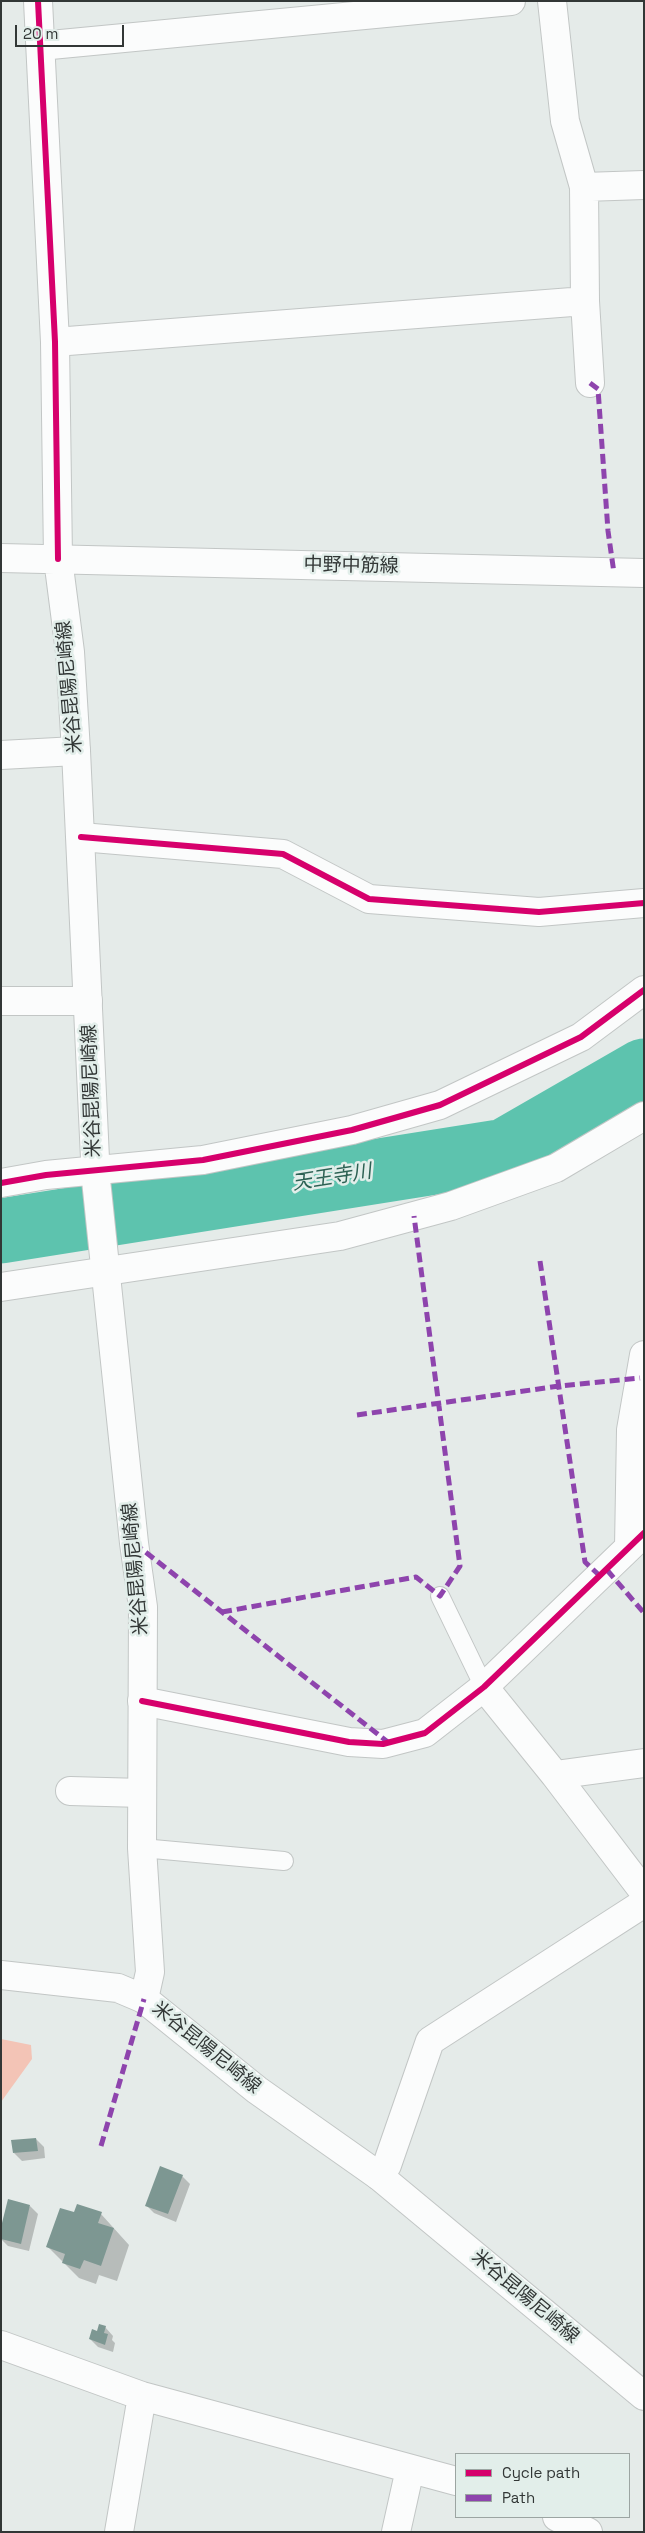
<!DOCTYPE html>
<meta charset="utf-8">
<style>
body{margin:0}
#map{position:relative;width:645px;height:2533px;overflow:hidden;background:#e5ebe9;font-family:"Space Grotesk",sans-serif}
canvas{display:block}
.frame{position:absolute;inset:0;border:2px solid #323736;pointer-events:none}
.legend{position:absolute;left:455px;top:2453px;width:175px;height:65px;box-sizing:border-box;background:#e2eeea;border:1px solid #9ca5a2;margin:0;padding:6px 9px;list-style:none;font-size:15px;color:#323736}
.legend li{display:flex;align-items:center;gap:10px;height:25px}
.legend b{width:25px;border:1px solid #9ca5a2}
.scale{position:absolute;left:15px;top:25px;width:109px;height:22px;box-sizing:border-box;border:2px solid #323736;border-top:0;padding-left:6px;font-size:15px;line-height:18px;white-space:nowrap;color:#323736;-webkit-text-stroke:4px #e2eeea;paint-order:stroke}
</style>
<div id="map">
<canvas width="645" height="2533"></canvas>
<div class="frame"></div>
<ul class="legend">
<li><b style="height:6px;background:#d6006c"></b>Cycle path</li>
<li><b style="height:6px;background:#8e44ad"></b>Path</li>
</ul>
<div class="scale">20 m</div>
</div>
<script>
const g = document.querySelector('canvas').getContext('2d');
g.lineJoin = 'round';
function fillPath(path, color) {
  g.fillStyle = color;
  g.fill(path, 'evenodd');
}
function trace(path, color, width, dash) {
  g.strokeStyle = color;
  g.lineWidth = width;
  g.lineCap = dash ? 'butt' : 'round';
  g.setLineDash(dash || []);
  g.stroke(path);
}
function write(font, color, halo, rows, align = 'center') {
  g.font = font + ' "Space Grotesk","Noto Sans JP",sans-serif';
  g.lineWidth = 5;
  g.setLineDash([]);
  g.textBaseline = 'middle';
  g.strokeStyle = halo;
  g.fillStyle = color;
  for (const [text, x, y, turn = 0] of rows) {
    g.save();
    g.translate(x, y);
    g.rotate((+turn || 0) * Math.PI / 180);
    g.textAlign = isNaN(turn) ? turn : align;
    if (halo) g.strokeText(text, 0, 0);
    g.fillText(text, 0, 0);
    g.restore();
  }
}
const green = new Path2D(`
 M1,2039L31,2045L32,2059L1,2102Z`);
const shadow = new Path2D(`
 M36,2139L44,2147L45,2158L22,2161L14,2153Z
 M182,2176L190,2184L176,2222L154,2213L146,2205Z
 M30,2206L38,2214L29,2251L8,2246L1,2239V2233Z
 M75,2214H101L129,2245L117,2281L99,2275L96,2284L79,2278L48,2247Z
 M105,2327L113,2336L112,2340L115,2343L113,2352L98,2347L90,2339Z`);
const river = new Path2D(`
 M1,1231L505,1151L644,1071`);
const building = new Path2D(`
 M36,2138L38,2151L13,2153L11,2140Z
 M160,2166L183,2175L168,2214L145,2206Z
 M8,2199L30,2205L21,2244L1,2239V2227Z
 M77,2204L102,2212L98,2223L114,2228L101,2266L84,2260L80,2269L62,2263L65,2254L46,2247L60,2208L74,2212Z
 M99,2324L106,2326L104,2333L108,2334L105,2345L89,2339L92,2329L97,2331Z`);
const lane = new Path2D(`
 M440,1596L484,1687
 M142,1848L284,1861`);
const street = new Path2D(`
 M38,1L55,342L58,559
 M552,1L565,121L584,187L585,301L590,383
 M40,46L511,1
 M584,187L644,185
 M55,342L585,301
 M1,755L76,751
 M81,837L283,854L369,899L539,912L644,903
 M1,1001H88
 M1,1183L46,1175L203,1160L352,1130L440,1105L581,1037L644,990
 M1,1287L340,1236L451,1206L556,1168L644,1116
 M629,1547L631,1430L644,1355
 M484,1687L555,1775L644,1892
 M142,1701L349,1742L383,1744L425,1733L484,1687L644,1533
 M555,1775L644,1763
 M70,1791L142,1793
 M1,1975L118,1988L144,1999
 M379,2176L387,2165L430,2041L644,1903
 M1,2345L142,2396L456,2481
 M557,2517L588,2532
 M119,2532L142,2396
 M396,2532L410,2469`);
const secondary = new Path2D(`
 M1,558L644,573
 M58,559L70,652L76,751L96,1180L134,1543L143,1607L142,1848L150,1972L144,1999L257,2090L379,2176L644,2396`);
const quiet = new Path2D(`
 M590,383L598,389L608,531L614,573
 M540,1261L585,1562L600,1576
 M357,1415L559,1386L640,1378
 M134,1543L389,1743
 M607,1570L644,1613
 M222,1612L416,1577L440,1596L460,1566L414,1216
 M101,2146L144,1999`);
const cycleway = new Path2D(`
 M38,1L55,342L58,559
 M81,837L283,854L369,899L539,912L644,903
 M1,1183L46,1175L203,1160L352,1130L440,1105L581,1037L644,990
 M142,1701L349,1742L383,1744L425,1733L484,1687L644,1533`);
const streetNames = [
 ["中野中筋線",351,566,1],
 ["米谷昆陽尼崎線",70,687,-95],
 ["米谷昆陽尼崎線",92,1091,-92],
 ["米谷昆陽尼崎線",136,1569,-95],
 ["米谷昆陽尼崎線",206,2048,39],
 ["米谷昆陽尼崎線",525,2297,40]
];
const waterNames = [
 ["天王寺川",332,1178,-9]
];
fillPath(green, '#f3c4b6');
fillPath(shadow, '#0003');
trace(river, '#5dc3ae', 65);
fillPath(building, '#7d9792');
trace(lane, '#c2c6c5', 20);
trace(street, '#c2c6c5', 30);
trace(secondary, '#c2c6c5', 30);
trace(lane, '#fbfcfc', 18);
trace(street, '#fbfcfc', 28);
trace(secondary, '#fbfcfc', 28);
trace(quiet, '#8e44ad', 5, [10, 5]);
trace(cycleway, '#d6006c', 6);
write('19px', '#323736', '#e2eeea', streetNames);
write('italic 20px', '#2c6153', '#e2eeea', waterNames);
</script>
